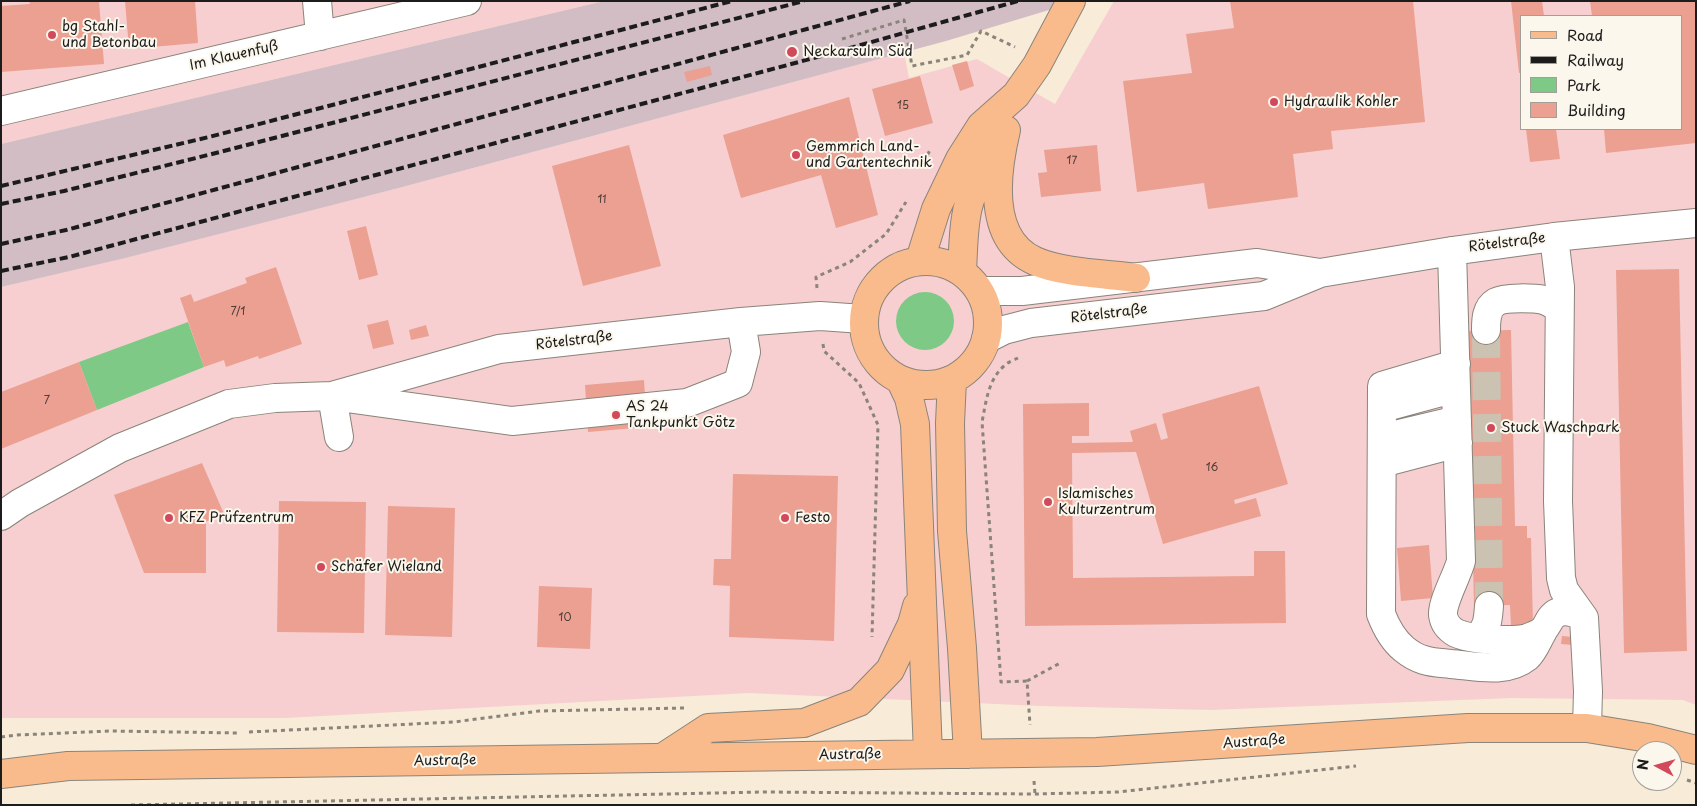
<!DOCTYPE html>
<meta charset="utf-8">
<style>
body{margin:0}
#map{position:relative;width:1697px;height:806px;overflow:hidden;background:#f8ebd8;font-family:"Playpen Sans",sans-serif}
canvas{display:block}
.frame{position:absolute;inset:0;border:2px solid #1c1c1c;pointer-events:none}
.legend{position:absolute;left:1520px;top:15px;width:162px;height:115px;box-sizing:border-box;background:#fbf7ec;border:1px solid #a29f99;margin:0;padding:6px 9px;list-style:none;font-size:15px;color:#1c1c1c}
.legend li{display:flex;align-items:center;gap:10px;height:25px}
.legend b{width:25px;border:1px solid #a29f99}
.north{position:absolute;left:1632px;top:741px;width:50px;height:50px;box-sizing:border-box;background:#fbf7ec;border:1px solid #a29f99;border-radius:50%;rotate:276deg;font-size:14px;font-weight:700;line-height:20px;text-align:center;color:#1c1c1c}
.north::after{content:'';display:block;margin:auto;width:18px;height:22px;background:#d1495b;clip-path:polygon(50% 0,100% 100%,50% 72%,0 100%)}
</style>
<div id="map">
<canvas width="1697" height="806"></canvas>
<div class="frame"></div>
<ul class="legend">
<li><b style="height:6px;background:#fabb8c"></b>Road</li>
<li><b style="height:6px;background:#1c1c1c"></b>Railway</li>
<li><b style="height:14px;background:#7fc986"></b>Park</li>
<li><b style="height:14px;background:#eba091"></b>Building</li>
</ul>
<div class="north">N</div>
</div>
<script>
const g = document.querySelector('canvas').getContext('2d');
g.lineJoin = 'round';
function fillPath(path, color) {
  g.fillStyle = color;
  g.fill(path, 'evenodd');
}
function trace(path, color, width, dash) {
  g.strokeStyle = color;
  g.lineWidth = width;
  g.lineCap = dash ? 'butt' : 'round';
  g.setLineDash(dash || []);
  g.stroke(path);
}
function write(font, color, halo, rows, align = 'center') {
  g.font = font + ' "Playpen Sans",sans-serif';
  g.lineWidth = 4;
  g.setLineDash([]);
  g.textBaseline = 'middle';
  g.strokeStyle = halo;
  g.fillStyle = color;
  for (const [text, x, y, turn = 0] of rows) {
    g.save();
    g.translate(x, y);
    g.rotate((+turn || 0) * Math.PI / 180);
    g.textAlign = isNaN(turn) ? turn : align;
    if (halo) g.strokeText(text, 0, 0);
    g.fillText(text, 0, 0);
    g.restore();
  }
}
const built = new Path2D(`
 M1,1H604L1,144Z
 M1114,1H1696V705L1683,700L1511,698L1210,710L1041,706L749,693L285,718H1V287L395,189L904,52L909,78L977,59L1055,104ZM1521,16H1681V129H1521Z`);
const industrial = new Path2D(`
 M604,1H1079L946,41L395,189L125,258L1,287V144Z`);
const green = new Path2D(`
 M896 321a29 29 0 1 1 58 0a29 29 0 1 1-58 0Z
 M188,322L204,367L97,410L79,362Z`);
const building = new Path2D(`
 M29,1H99L104,64L1,72V6L30,4Z
 M125,1H195L198,43L129,49Z
 M1230,1H1413L1425,122L1331,131L1333,149L1293,154L1298,197L1208,209L1204,183L1137,192L1123,81L1192,73L1186,34L1234,28Z
 M1511,1H1542L1544,16H1521V73H1519Z
 M1590,1H1696V143L1606,153L1604,129H1681V16H1592Z
 M967,61L974,86L960,91L952,65Z
 M710,66L712,75L687,82L684,72Z
 M920,76L933,123L885,136L872,89Z
 M849,97L878,215L836,228L821,175L741,198L723,135Z
 M1526,129H1556L1560,159L1530,162Z
 M629,145L661,266L583,286L552,166Z
 M1097,145L1101,191L1041,197L1038,173L1047,172L1044,150Z
 M366,226L378,275L359,280L347,231Z
 M276,267L302,344L259,359L258,356L226,367L224,360L204,367L180,298L191,294L194,302L247,283L245,278Z
 M1679,269L1687,651L1624,653L1616,270Z
 M388,320L394,344L373,349L367,325Z
 M426,325L429,336L411,340L409,330Z
 M1511,330L1515,526H1527V538H1531L1533,626H1511L1510,605L1474,606L1468,331Z
 M79,362L97,410L1,449V392Z
 M644,380L647,427L588,432L585,385Z
 M1259,386L1288,484L1234,500L1235,504L1256,498L1261,516L1163,544L1136,452L1072,453L1073,578L1254,576V551H1285L1286,623L1025,626L1023,404L1089,403V436H1072V443L1133,442L1130,431L1156,423L1161,440L1168,438L1162,414Z
 M202,463L224,514L206,522V573H144L114,495Z
 M733,474L838,476L834,641L729,637L730,586L713,585L714,559H731Z
 M279,501L366,502L364,633L277,632Z
 M388,506L455,508L452,637L385,635Z
 M1429,545L1433,598L1401,601L1397,548Z
 M539,586L592,588L590,649L537,647Z
 M1562,636L1573,637V645L1561,644Z`);
const minorTunnel = new Path2D(`
 M1486,330L1489,606`);
const path = new Path2D(`
 M842,39L904,20L912,66L967,55L981,31L1015,47
 M924,162L930,150
 M817,288L816,277L850,262L886,234L906,202
 M823,344L824,351L859,383L878,425L872,637
 M1018,358C1014,360 1008,362 1004,366C988,380 986,402 982,422L1001,682L1027,681L1030,725
 M1027,681L1062,662
 M249,732L454,722L539,711L684,708
 M1,737L17,735L111,731L238,733
 M1687,780L1696,783
 M1034,781L1035,794
 M131,805L763,792L1035,794L1118,792L1356,766`);
const minor = new Path2D(`
 M317,1L320,36
 M1,111L467,1
 M1554,237L1560,287L1558,501L1561,578L1564,590L1584,618L1588,691L1587,728
 M1452,251L1461,561C1457,576 1442,602 1443,615C1444,623 1449,629 1456,633C1471,640 1513,642 1528,638C1532,636 1539,634 1542,631C1546,628 1548,622 1551,618C1559,607 1575,611 1584,618
 M980,291H1022L1257,263L1320,273
 M1486,330C1486,320 1486,308 1496,302C1505,297 1534,298 1544,300C1549,302 1554,305 1558,307
 M986,339L1004,330L1031,323L1264,296L1320,273L1452,251L1554,237L1696,223
 M1456,364L1382,386L1381,614C1386,627 1393,640 1404,649C1410,654 1417,658 1424,660C1433,663 1443,663 1451,664C1475,666 1506,674 1527,657C1534,651 1538,639 1543,631
 M1382,408L1456,388
 M339,437L332,396L499,349L741,322L820,316L863,319
 M1382,438L1457,420
 M1382,463L1458,443
 M1,516L20,503L120,448L229,404L275,398L332,396L512,421L687,403L738,383L746,352L741,322
 M1477,637C1488,629 1488,618 1489,606`);
const major = new Path2D(`
 M1006,130C996,172 986,239 1035,261C1062,273 1106,274 1136,278
 M920,260L936,209L960,159L981,126L1016,95L1037,65L1071,1
 M864 323a62 62 0 1 1 124 0a62 62 0 1 1-124 0Z
 M962,272C963,254 963,235 966,217C969,194 983,170 995,150
 M952,380L950,423L952,531L962,648L968,754
 M901,381L909,398L915,424L928,754
 M662,758L708,728L804,723L859,702L890,670L912,624L917,606
 M1,774L68,766L1097,752L1468,728H1587L1648,738L1696,750`);
const rail = new Path2D(`
 M1,186L209,137L732,1
 M1,204L64,191L212,154L804,1
 M1,244L66,230L910,1
 M1,271L69,257L825,55L1018,1`);
const markers = [
 [52,35,5,"#d1495b"],
 [792,52,6,"#d1495b"],
 [1274,102,5,"#d1495b"],
 [796,155,5,"#d1495b"],
 [616,415,5,"#d1495b"],
 [1491,428,5,"#d1495b"],
 [1048,502,5,"#d1495b"],
 [169,518,5,"#d1495b"],
 [785,518,5,"#d1495b"],
 [321,567,5,"#d1495b"]
];
const numberNames = [
 ["15",903,106],
 ["17",1072,161],
 ["11",602,200],
 ["7/1",238,312],
 ["7",47,401],
 ["16",1212,468],
 ["10",565,618]
];
const poiNames = [
 ["bg Stahl-",62,27],
 ["und Betonbau",62,43],
 ["Neckarsulm Süd",803,52],
 ["Hydraulik Kohler",1284,102],
 ["Gemmrich Land-",806,147],
 ["und Gartentechnik",806,163],
 ["AS 24",626,407],
 ["Tankpunkt Götz",626,423],
 ["Stuck Waschpark",1501,428],
 ["Islamisches",1058,494],
 ["Kulturzentrum",1058,510],
 ["KFZ Prüfzentrum",179,518],
 ["Festo",795,518],
 ["Schäfer Wieland",331,567]
];
const streetNames = [
 ["Im Klauenfuß",234,56,-13],
 ["Rötelstraße",1507,243,-7],
 ["Rötelstraße",1109,314,-7],
 ["Rötelstraße",574,341,-7],
 ["Austraße",1254,742,-4],
 ["Austraße",850,755,-1],
 ["Austraße",445,761,-1]
];
fillPath(built, '#f7cfd0');
fillPath(industrial, '#d2bdc5');
fillPath(green, '#7fc986');
fillPath(building, '#eba091');
trace(minorTunnel, '#ccc2b2', 28, [28, 14]);
trace(minor, '#8a847a', 30);
trace(major, '#8a847a', 30);
trace(path, '#8a847a', 3, [4, 4]);
trace(minor, '#fff', 28);
trace(major, '#fabb8c', 28);
trace(rail, '#1c1c1c', 4, [8, 4]);
for (const [x, y, r, color] of markers) {
  const dot = new Path2D();
  dot.arc(x, y, r, 0, 2 * Math.PI);
  g.fillStyle = color;
  g.fill(dot);
  trace(dot, '#fbf7ec', 2);
}
write('11px', '#503d39', null, numberNames);
write('14px', '#1c1c1c', '#fbf7ec', poiNames, 'left');
write('14px', '#1c1c1c', '#fbf7ec', streetNames);
</script>
